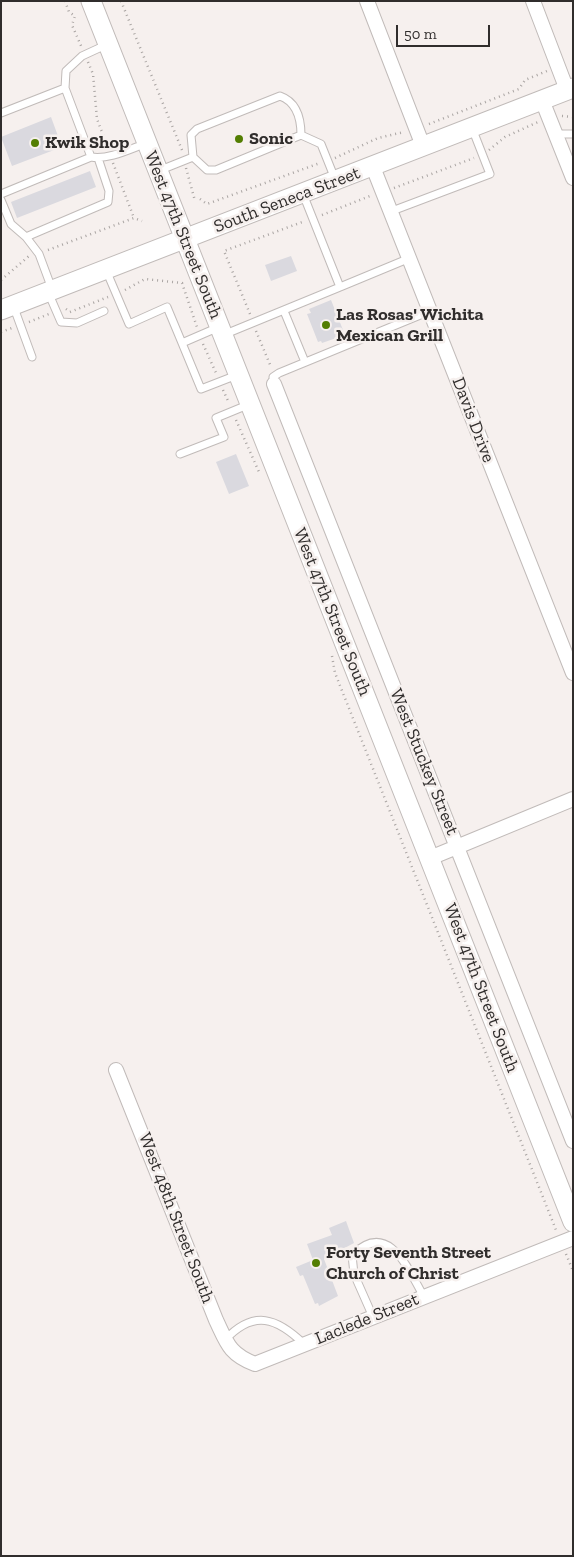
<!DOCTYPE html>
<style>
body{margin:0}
#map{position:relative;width:574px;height:1557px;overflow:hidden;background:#f6f0ee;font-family:"Zilla Slab",serif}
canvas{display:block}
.frame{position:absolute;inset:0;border:2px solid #302d2c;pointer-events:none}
.scale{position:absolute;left:396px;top:25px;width:94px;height:22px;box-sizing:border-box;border:2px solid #302d2c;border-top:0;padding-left:6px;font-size:15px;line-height:18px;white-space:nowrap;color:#302d2c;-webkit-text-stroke:4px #f6f0ee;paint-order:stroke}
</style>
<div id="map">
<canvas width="574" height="1557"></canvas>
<div class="frame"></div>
<div class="scale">50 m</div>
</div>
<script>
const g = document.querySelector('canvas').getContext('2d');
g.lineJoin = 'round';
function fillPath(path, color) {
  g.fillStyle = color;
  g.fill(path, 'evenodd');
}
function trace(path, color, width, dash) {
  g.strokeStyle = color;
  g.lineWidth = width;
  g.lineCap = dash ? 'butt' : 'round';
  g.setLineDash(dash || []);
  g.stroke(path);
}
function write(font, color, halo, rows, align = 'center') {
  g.font = font + ' "Zilla Slab",serif';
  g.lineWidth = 5;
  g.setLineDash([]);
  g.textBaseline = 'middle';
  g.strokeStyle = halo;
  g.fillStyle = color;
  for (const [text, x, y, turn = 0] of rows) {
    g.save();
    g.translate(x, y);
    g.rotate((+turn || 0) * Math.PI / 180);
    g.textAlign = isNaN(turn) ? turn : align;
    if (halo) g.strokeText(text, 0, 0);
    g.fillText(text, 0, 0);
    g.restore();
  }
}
const building = new Path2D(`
 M51,117L62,147L12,166L1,137Z
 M90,171L96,187L17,218L11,202Z
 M291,256L297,271L271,281L265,265Z
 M331,300L345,335L322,343L321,341L318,342L307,314L311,313L309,309Z
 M236,454L249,486L229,494L216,462Z
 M346,1221L354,1243L324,1259L338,1296L319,1306L318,1303L315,1304L303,1275L300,1276L296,1267L313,1260L307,1244L332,1235L329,1228Z`);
const path = new Path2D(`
 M65,1L69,12L75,16L72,25L82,48
 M121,1L182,150
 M88,62L93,74L97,119L108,148
 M562,116L573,117
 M429,124L519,89L525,80L547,71
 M489,150L505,137L538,122
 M335,158L378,138L404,132
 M113,163L134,218
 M186,168L195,201
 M394,188L474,158
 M200,199L207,204L320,163
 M322,215L370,196
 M48,250L134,218L142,221
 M1,280L29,256
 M125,290L145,279L182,283L197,327
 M66,309L70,312L108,297
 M250,314L224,251L305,221
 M29,322L49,314
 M256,331L271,367
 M1,332L12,328
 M203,344L216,373
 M223,390L229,403
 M236,420L259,472
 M332,656L335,673L556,1230
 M566,1254L573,1271`);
const lane = new Path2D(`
 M108,44L82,56L66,71L65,88L91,157C109,160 130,149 147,143
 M1,113L65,88
 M555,134H573
 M193,157L191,135L197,129L280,96C297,102 301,119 301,135
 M158,171L193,157L207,170H216L301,135L321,144L335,179
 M1,194L91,157
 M1,200L11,224L26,237L39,254L52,289
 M392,211L490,174L472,128
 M26,237L108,202L109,191L98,158
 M106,270L129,324L167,307L182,343
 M340,287L410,258
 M48,292L61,322L77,323L104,311
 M13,305L32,357
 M284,311L305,362
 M219,327L182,343L201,389L237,375
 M223,335L340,287L303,194
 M274,384L273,377L279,373L430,311
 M180,454L224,437L216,418L250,404
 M373,1317L354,1274L352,1255C389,1219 408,1269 424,1297
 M225,1340C254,1309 277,1318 304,1344`);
const street = new Path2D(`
 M367,1L423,146
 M533,1L567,90
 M542,100L573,178
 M373,167L573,673
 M274,384L573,1141
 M430,858L573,799
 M116,1070L216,1320C227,1343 229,1354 255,1364L573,1238`);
const secondary = new Path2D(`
 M91,1L573,1222
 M1,310L573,88`);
const markers = [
 [239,139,5,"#537e02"],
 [35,143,5,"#537e02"],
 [326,325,5,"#537e02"],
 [316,1263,5,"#537e02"]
];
const poiNames = [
 ["Sonic",249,139],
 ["Kwik Shop",45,143],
 ["Las Rosas' Wichita",336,315],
 ["Mexican Grill",336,336],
 ["Forty Seventh Street",326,1253],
 ["Church of Christ",326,1274]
];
const streetNames = [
 ["South Seneca Street",287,200,-21],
 ["West 47th Street South",183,235,68],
 ["Davis Drive",473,420,69],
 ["West 47th Street South",332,612,68],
 ["West Stuckey Street",424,762,68],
 ["West 47th Street South",481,988,69],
 ["West 48th Street South",176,1218,69],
 ["Laclede Street",367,1319,-22]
];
fillPath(building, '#dad9df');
trace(lane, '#c1bbb9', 9);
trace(street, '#c1bbb9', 16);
trace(secondary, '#c1bbb9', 21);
trace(path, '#aaa5a3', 2.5, [1, 4]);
trace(lane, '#fff', 7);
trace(street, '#fff', 14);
trace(secondary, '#fff', 19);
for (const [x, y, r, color] of markers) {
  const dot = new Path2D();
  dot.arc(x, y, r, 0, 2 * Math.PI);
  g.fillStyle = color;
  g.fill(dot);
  trace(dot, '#f6f0ee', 2);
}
write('bold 18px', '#302d2c', '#f6f0ee', poiNames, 'left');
write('18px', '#302d2c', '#f6f0ee', streetNames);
</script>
